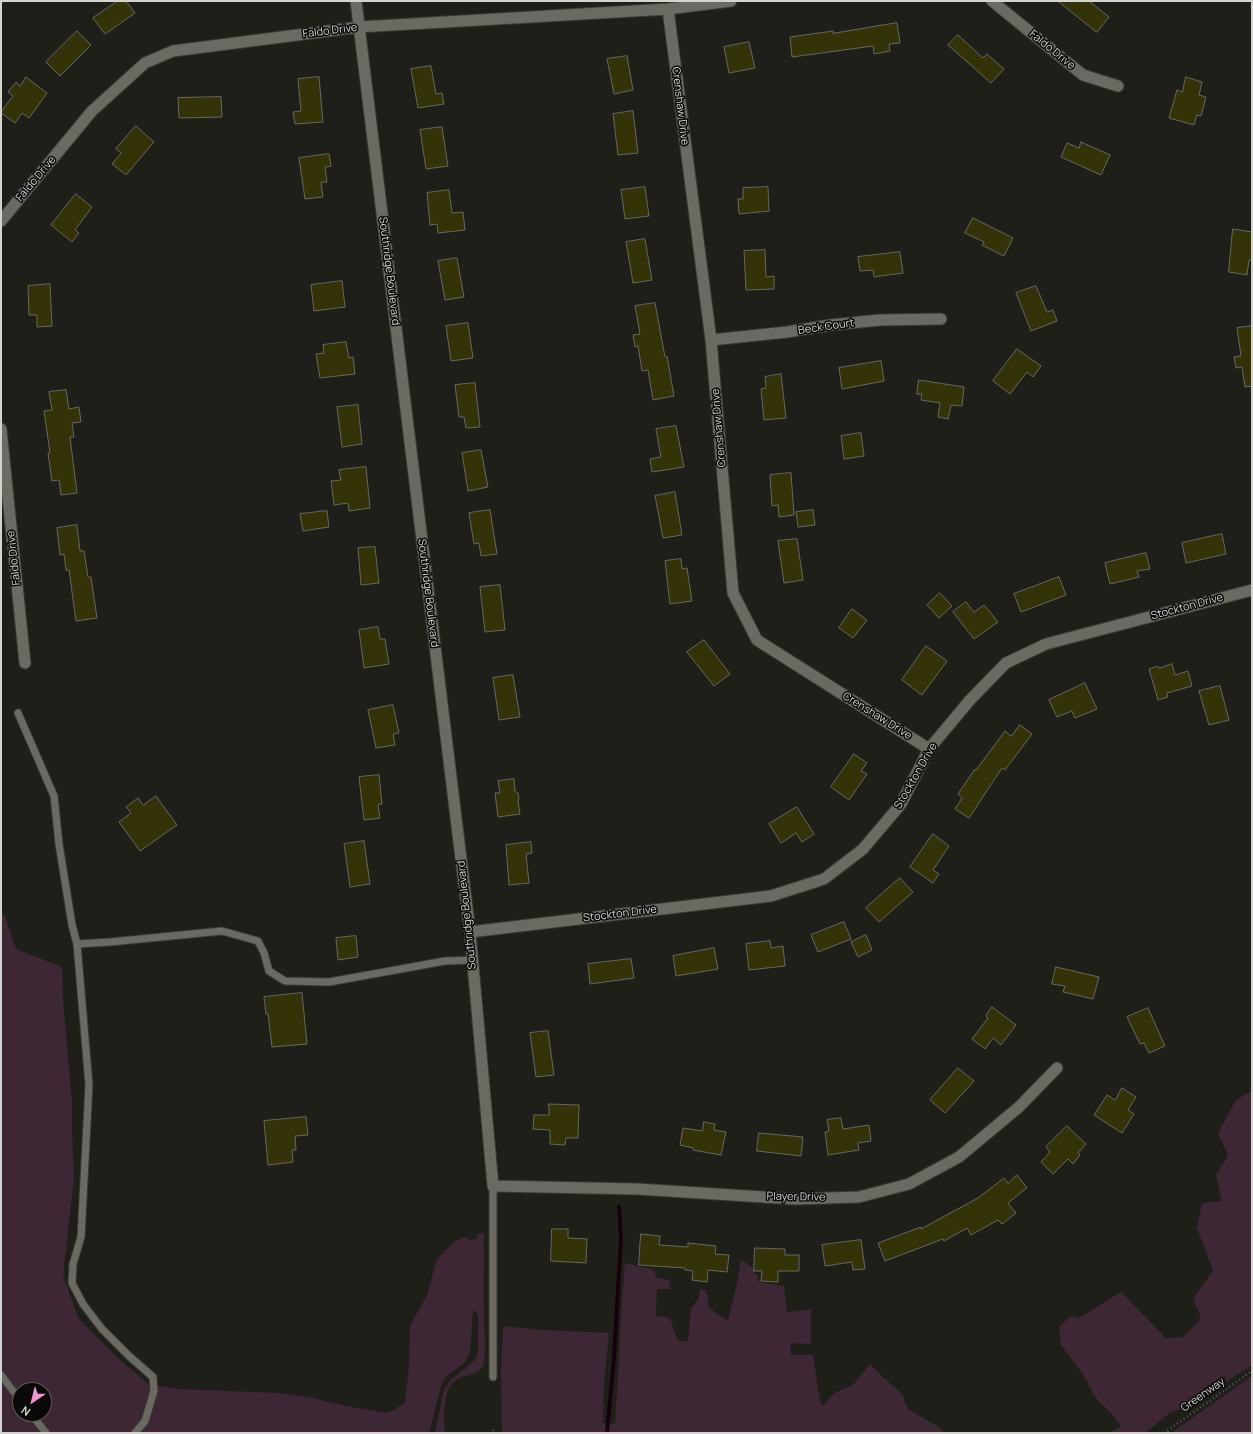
<!DOCTYPE html>
<style>
body{margin:0}
#map{position:relative;width:1253px;height:1434px;overflow:hidden;background:#1f1f19;font-family:Manrope,sans-serif}
canvas{display:block}
.frame{position:absolute;inset:0;border:2px solid #d3d4d0;pointer-events:none}
.north{position:absolute;left:12px;top:1382px;width:40px;height:40px;box-sizing:border-box;background:#090907;border:1px solid #5a5a57;border-radius:50%;rotate:215deg;font-size:11px;font-weight:700;line-height:16px;text-align:center;color:#d3d4d0}
.north::after{content:'';display:block;margin:auto;width:14px;height:18px;background:#f590d1;clip-path:polygon(50% 0,100% 100%,50% 72%,0 100%)}
</style>
<div id="map">
<canvas width="1253" height="1434"></canvas>
<div class="frame"></div>
<div class="north">N</div>
</div>
<script>
const g = document.querySelector('canvas').getContext('2d');
g.lineJoin = 'round';
function fillPath(path, color) {
  g.fillStyle = color;
  g.fill(path, 'evenodd');
}
function trace(path, color, width, dash) {
  g.strokeStyle = color;
  g.lineWidth = width;
  g.lineCap = dash ? 'butt' : 'round';
  g.setLineDash(dash || []);
  g.stroke(path);
}
function write(font, color, halo, rows, align = 'center') {
  g.font = font + ' Manrope,sans-serif';
  g.lineWidth = 3;
  g.setLineDash([]);
  g.textBaseline = 'middle';
  g.strokeStyle = halo;
  g.fillStyle = color;
  for (const [text, x, y, turn = 0] of rows) {
    g.save();
    g.translate(x, y);
    g.rotate((+turn || 0) * Math.PI / 180);
    g.textAlign = isNaN(turn) ? turn : align;
    if (halo) g.strokeText(text, 0, 0);
    g.fillText(text, 0, 0);
    g.restore();
  }
}
const green = new Path2D(`
 M1,914L5,916L16,949L62,967L63,1000L72,1103V1129L74,1178L63,1275L78,1318L118,1358L148,1384L179,1389L280,1393L313,1398L346,1406L388,1413L405,1403L409,1366L410,1326L427,1295L437,1259L455,1241L465,1237L470,1240L477,1239V1234L484,1233C484,1261 483,1289 484,1316C484,1328 487,1354 483,1365C480,1376 466,1374 457,1379C442,1388 444,1417 445,1433H435L444,1389L452,1379L469,1365L476,1359L478,1351V1316L476,1312L473,1310L470,1353L465,1362L445,1378L441,1386L429,1433H1ZM20,1390H44V1414H20Z
 M1252,1091V1365L1226,1382V1376L1182,1409L1171,1412L1145,1433H1110L1121,1426L1113,1415L1097,1400L1082,1373L1061,1345L1059,1327L1071,1316L1079,1318L1121,1292L1166,1338L1184,1337L1201,1318L1193,1298L1213,1271L1197,1228L1202,1203L1222,1201L1216,1176L1228,1155L1218,1133L1236,1100Z
 M741,1260L751,1266L755,1274L758,1275L759,1282L784,1286L787,1312L811,1309V1344L790,1343L791,1355H813L819,1395L822,1407L834,1393L853,1385L870,1364L885,1379L902,1394L908,1409L940,1428L944,1433L502,1432L501,1373L503,1326L541,1330L609,1333L604,1384L603,1423L615,1424L619,1360L621,1313L625,1263L654,1270L656,1277L669,1280L671,1289H657L656,1316L670,1318L675,1333L679,1341H688L691,1308L698,1300L700,1289L706,1290L709,1307L718,1315L728,1320L736,1288Z
 M1252,1376V1433H1171Z`);
const stream = new Path2D(`
 M607,1433L614,1358L621,1238L619,1207`);
const building = new Path2D(`
 M118,1H126L135,13L105,34L93,18Z
 M1058,1H1089L1109,17L1097,32Z
 M897,23L900,43L889,44L890,51L874,54L873,46L792,57L790,37L833,31V33Z
 M77,31L91,45L60,76L46,62Z
 M958,35L983,58L987,54L1004,69L991,83L948,45Z
 M749,42L755,68L729,73L724,47Z
 M627,56L633,90L614,94L607,59Z
 M431,66L436,94L442,93L444,104L418,108L411,69Z
 M26,77L47,93L29,118L22,113L15,123L1,113V112L13,96L8,92L16,82L20,86Z
 M319,77L323,122L295,124L293,112L301,111L298,79Z
 M1186,77L1202,82L1199,95L1206,97L1201,116L1197,115L1194,125L1169,118L1177,90L1182,92Z
 M221,97L222,117L179,118L178,98Z
 M633,111L638,153L618,155L613,114Z
 M136,126L154,142L126,175L112,164L121,153L116,149Z
 M442,127L448,166L426,169L420,130Z
 M1081,142L1110,155L1101,175L1061,157L1067,143L1079,148Z
 M329,154L331,166L325,167L327,182H321L323,197L305,199L299,158Z
 M645,187L649,216L625,219L621,190Z
 M768,187L769,211L739,214L738,199H743V188Z
 M449,190L452,213L463,212L465,230L438,233L437,224L430,225L427,193Z
 M76,194L92,207L75,230L79,233L72,242L51,225Z
 M973,218L1013,238L1004,256L982,245L984,242L965,233Z
 M1233,229L1252,232V260H1249L1247,275L1229,272Z
 M645,239L652,280L633,283L626,242Z
 M765,250L766,277L774,276V289L746,290L744,251Z
 M900,252L903,273L874,277L873,270L860,271L858,257Z
 M457,258L464,297L445,300L438,261Z
 M342,281L345,307L314,311L311,285Z
 M50,284L52,326L37,327V315H29L28,286Z
 M1036,286L1047,312L1053,310L1057,321L1031,331L1016,293Z
 M655,303L665,357L667,356L674,396L653,400L648,370L642,371L638,346L635,347L633,335L640,334L635,306Z
 M468,323L473,358L451,361L446,326Z
 M1252,326V386L1245,387L1242,367L1236,368L1234,357L1241,356L1237,328Z
 M346,342L349,358L353,357L355,374L320,378L316,354L324,353L323,345Z
 M1017,349L1041,366L1033,377L1027,372L1010,394L993,381Z
 M881,361L884,381L842,389L839,368Z
 M781,374L786,418L764,420L761,389L766,388L765,377Z
 M919,380L964,387L962,406L951,405L948,419L938,417L940,403L921,400L922,394H917Z
 M475,383L480,427L466,428L464,417H459L455,385Z
 M66,390L69,409L79,407L81,422L72,423L74,437H70L77,493L61,495L59,480L52,481L48,453H50L44,411L52,410L49,392Z
 M358,405L362,444L342,447L337,407Z
 M676,426L684,467L652,472L650,459L661,457L656,429Z
 M861,433L864,456L844,459L841,436Z
 M481,450L488,487L468,491L462,453Z
 M366,467L370,508L349,511L348,503L334,505L331,481L341,480L339,470Z
 M791,473L794,515L779,517L778,505L772,506L770,475Z
 M675,492L682,535L663,538L655,496Z
 M490,510L497,554L481,556L479,543L474,544L469,513Z
 M813,510L815,525L798,527L796,512Z
 M327,511L329,527L303,531L300,514Z
 M77,525L80,551H84L88,577H91L97,618L76,621L69,570H66L64,554L60,555L57,528Z
 M1222,534L1226,554L1186,563L1182,543Z
 M797,539L803,580L784,583L778,541Z
 M375,547L379,583L361,585L358,548Z
 M1146,553L1150,569L1137,571L1139,577L1110,584L1105,563Z
 M681,559L682,569L687,568L692,601L670,604L665,561Z
 M1059,577L1066,595L1021,612L1014,594Z
 M500,585L505,630L485,632L480,587Z
 M940,593L952,606L939,618L927,605Z
 M966,602L974,612L984,605L998,622L974,639L953,612Z
 M852,609L867,620L853,638L839,628Z
 M378,627L380,639H385L389,664L364,668L359,630Z
 M704,640L730,674L714,686L687,652Z
 M926,646L947,661L922,695L902,680Z
 M1172,664L1175,675L1188,671L1192,686L1167,693L1168,697L1158,700L1149,669L1158,666L1159,668Z
 M513,675L520,717L499,720L493,678Z
 M1085,683L1097,709L1075,718L1072,711L1057,717L1049,700Z
 M1220,686L1229,720L1209,725L1199,691Z
 M393,705L399,733L393,734L395,745L376,748L368,710Z
 M1020,725L1032,734L1005,770L1002,768L969,818L955,809L962,798L958,794L975,769L976,770L1005,731L1011,736Z
 M854,754L867,763L861,771L867,774L849,800L831,787Z
 M379,775L382,804L378,805L380,818L364,820L359,777Z
 M514,779L515,791L518,793L519,799L518,801L520,814L498,817L495,793H500L498,781Z
 M156,796L177,825L140,851L119,822L131,813L126,807L138,798L143,805Z
 M797,807L814,834L802,842L796,833L781,843L769,824Z
 M933,834L949,846L933,870L939,874L933,883L910,867Z
 M364,841L370,884L350,887L344,844Z
 M531,842L532,853L526,854L529,883L509,885L506,845Z
 M900,878L913,892L879,922L866,908Z
 M844,922L851,939L818,952L811,935Z
 M866,935L872,950L858,957L851,942Z
 M356,936L358,957L338,960L336,938Z
 M770,941L771,948L783,946L785,966L749,970L746,944Z
 M714,948L718,969L676,976L673,956Z
 M631,959L634,978L590,984L588,964Z
 M1056,967L1099,977L1093,999L1063,992L1065,986L1052,984Z
 M302,993L307,1044L272,1047L268,1014H266L264,997Z
 M992,1007L1016,1025L1001,1045L993,1038L985,1049L972,1039L988,1018L986,1016Z
 M1148,1008L1165,1046L1149,1053L1144,1043L1140,1044L1127,1017Z
 M548,1031L554,1075L536,1077L530,1033Z
 M958,1068L974,1081L945,1113L930,1100Z
 M1122,1088L1136,1097L1128,1110L1134,1114L1122,1133L1094,1115L1107,1095L1115,1100Z
 M549,1104L579,1105L578,1138H566L565,1145L550,1144V1130L533,1129L534,1115H549Z
 M306,1117L308,1135L295,1136L296,1150H292L293,1162L268,1165L264,1121Z
 M841,1118L843,1129L869,1125L871,1141L858,1143L859,1150L828,1155L825,1132L829,1131L827,1120Z
 M704,1122L715,1124L714,1130L726,1132L721,1155L693,1150V1148L680,1145L683,1128L702,1131Z
 M1067,1126L1086,1144L1078,1153L1080,1155L1073,1164L1068,1159L1053,1174L1041,1162L1050,1152L1046,1147Z
 M759,1133L803,1137L801,1156L757,1151Z
 M1017,1175L1027,1188L1008,1203L1016,1213L1002,1224L998,1220L971,1235L967,1228L944,1241L943,1239L885,1261L878,1243L921,1227V1229L978,1198L1004,1178L1008,1183Z
 M552,1229H568V1238L587,1239L586,1263L551,1261Z
 M641,1234L660,1236L659,1245L688,1247V1243L716,1246L715,1254L729,1255L727,1272L708,1270L707,1282L692,1280L693,1271L685,1270V1268L639,1265Z
 M861,1240L865,1269L853,1270L852,1262L825,1266L822,1245Z
 M755,1248L785,1249V1255H799V1271H778V1282L761,1281L762,1271H754Z`);
const path = new Path2D(`
 M493,1430L495,1433
 M1164,1433L1252,1371`);
const service = new Path2D(`
 M18,713L54,796L59,844L72,925L77,944L110,942L222,931L258,941L264,953L269,971L285,981L329,982L445,961L473,960
 M77,944L89,1085L81,1237L73,1264L72,1283L83,1304L102,1329L129,1356L153,1377L154,1391L145,1421L135,1433
 M493,1186V1377
 M1,1375L20,1400
 M31,1414L46,1433`);
const minor = new Path2D(`
 M356,1L470,932L493,1186L637,1189L795,1199L859,1197L909,1184L959,1157L1019,1107L1057,1068
 M992,1L1083,75L1118,86
 M668,9L711,340L733,593L757,640L929,749
 M1,221L92,111L145,63L173,51L359,27L668,9L731,1
 M711,340L787,332L830,325L880,320L941,319
 M1,429L25,663
 M470,932L771,896L824,879L863,849L901,804L929,749L970,700L1006,663L1046,644L1252,590`);
const streetNames = [
 ["Faldo Drive",330,31,-7],
 ["Faldo Drive",1052,50,39],
 ["Crenshaw Drive",680,106,83],
 ["Faldo Drive",36,179,-50],
 ["Southridge Boulevard",389,271,83],
 ["Beck Court",826,327,-8],
 ["Crenshaw Drive",719,428,-95],
 ["Faldo Drive",14,558,-96],
 ["Southridge Boulevard",428,593,83],
 ["Stockton Drive",1187,607,-15],
 ["Crenshaw Drive",877,716,32],
 ["Stockton Drive",916,776,-60],
 ["Stockton Drive",620,914,-7],
 ["Southridge Boulevard",467,915,-96],
 ["Player Drive",796,1197,1],
 ["Greenway",1203,1395,-35]
];
fillPath(green, '#3d2735');
trace(stream, '#15000d', 4);
fillPath(building, '#343308');
trace(building, '#676861', 1);
trace(service, '#393a36', 9);
trace(minor, '#393a36', 13);
trace(path, '#5c5c57', 2.5, [1, 3]);
trace(service, '#6a6a63', 7);
trace(minor, '#6a6a63', 11);
write('11px', '#d3d4d0', '#090907', streetNames);
</script>
